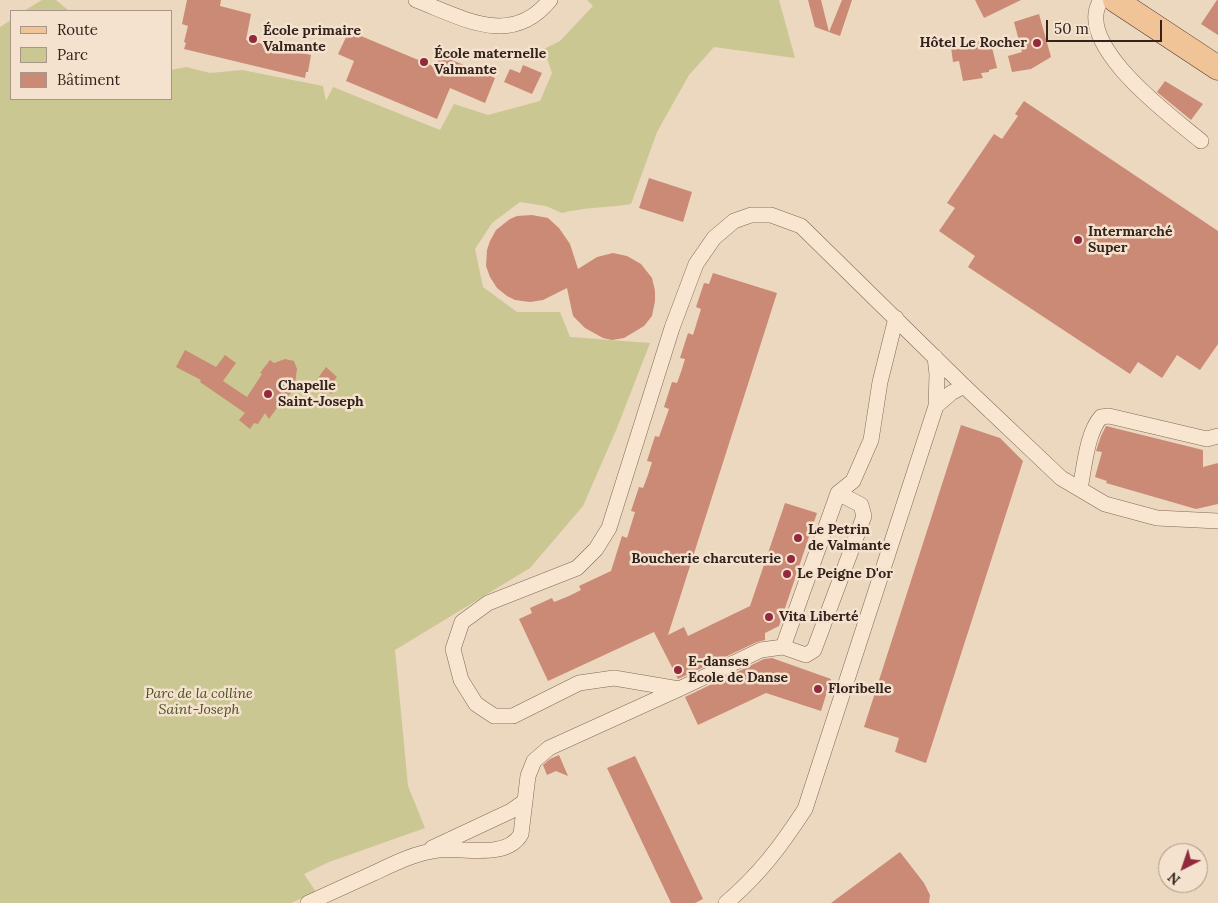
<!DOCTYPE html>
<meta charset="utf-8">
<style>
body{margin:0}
#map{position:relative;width:1218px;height:903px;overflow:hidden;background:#ecd7bf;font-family:Lora,serif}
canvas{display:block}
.legend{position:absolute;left:10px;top:10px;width:162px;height:90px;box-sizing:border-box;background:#f4e2ce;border:1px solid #a79687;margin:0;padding:6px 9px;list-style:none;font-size:15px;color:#34231c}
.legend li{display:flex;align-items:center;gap:10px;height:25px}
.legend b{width:25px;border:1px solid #a79687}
.north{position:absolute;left:1158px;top:843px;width:50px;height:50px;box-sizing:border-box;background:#f4e2ce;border:1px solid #a79687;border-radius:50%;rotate:221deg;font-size:14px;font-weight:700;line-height:20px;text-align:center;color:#34231c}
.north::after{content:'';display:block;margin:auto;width:18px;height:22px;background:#92293c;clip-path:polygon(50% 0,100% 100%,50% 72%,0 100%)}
.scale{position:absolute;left:1046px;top:20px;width:116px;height:22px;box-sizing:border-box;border:2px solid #34231c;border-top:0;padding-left:6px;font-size:15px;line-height:18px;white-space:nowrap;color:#34231c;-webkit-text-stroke:4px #f4e2ce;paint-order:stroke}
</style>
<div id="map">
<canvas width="1218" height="903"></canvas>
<ul class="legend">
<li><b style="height:6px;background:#f0c496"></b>Route</li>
<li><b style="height:14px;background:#cac793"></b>Parc</li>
<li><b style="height:14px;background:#ca8a75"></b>Bâtiment</li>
</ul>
<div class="north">N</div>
<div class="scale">50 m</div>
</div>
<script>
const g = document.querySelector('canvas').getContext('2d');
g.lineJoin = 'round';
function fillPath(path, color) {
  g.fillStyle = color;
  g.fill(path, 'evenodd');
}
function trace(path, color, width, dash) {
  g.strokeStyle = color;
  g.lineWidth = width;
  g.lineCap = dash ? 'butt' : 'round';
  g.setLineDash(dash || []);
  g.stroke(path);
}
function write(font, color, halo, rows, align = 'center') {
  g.font = font + ' Lora,serif';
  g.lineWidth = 5;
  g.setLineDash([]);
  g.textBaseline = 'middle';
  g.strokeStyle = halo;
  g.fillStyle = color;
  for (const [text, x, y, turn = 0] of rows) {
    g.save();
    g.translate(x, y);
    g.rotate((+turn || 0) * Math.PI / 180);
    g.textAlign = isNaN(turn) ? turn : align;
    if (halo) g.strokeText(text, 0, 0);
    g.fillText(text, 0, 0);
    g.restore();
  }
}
const green = new Path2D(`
 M42,0H56L69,11H24Z
 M587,0H779L795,58L714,47L689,75L657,132L631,204C607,208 584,207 562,213L546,206L520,202L492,223L475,249L483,287L517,312H560L570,337L650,343L617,428L583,506L530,568L395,650L408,786L425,828L329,862L304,874L316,892L291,903H0V27L11,20V99H171V70L186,67L210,73L242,70L323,86L326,101L333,87L440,130L454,104L488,115L540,101L552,73L544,49L560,41L593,6Z`);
const building = new Path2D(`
 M187,0H221L220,6L251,14L246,40L311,55L308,72H306L305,78L184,49L186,43L184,42L188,26L182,24Z
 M808,0H821L829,32L842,0H852L840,36L815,27Z
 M975,0H1021L984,18Z
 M1217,0H1218V35L1201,24Z
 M1039,14L1051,57L1031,69L1012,72L1008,56L1022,52L1014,22Z
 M349,31L435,67L440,55L495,78L485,103L450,88L437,119L346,81L354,61L338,54Z
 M990,39L997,68L989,70V72L981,73L983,78L963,81L959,61L953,62L951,47Z
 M523,65L542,73L532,94L504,82L510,69L520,73Z
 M1165,81L1203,104L1191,120L1157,92Z
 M1024,101L1218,231V344L1200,370L1177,355L1162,378L1138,362L1130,374L968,267L975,256L939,231L955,208L947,203L994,134L1002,139L1018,116L1015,114Z
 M649,178L692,192L683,222L639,208Z
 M532,215L548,218L559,228L570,244L578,269L597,257L613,253L627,256L641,264L652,278L655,291V301L652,316L644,326L624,338L612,340L603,338L585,328L573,316L567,288L543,300L530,302L515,300L507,296L497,288L490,277L486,266L487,250L490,241L496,230L510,219L517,216Z
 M713,273L777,293L668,635L684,627L688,636L750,606L785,503L817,513L779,626L765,633V640L757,642L678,679L654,632L548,681L519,619L532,613L530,608L552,598L554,602L569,596L581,590L579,586L611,571L622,536L627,538L635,512L631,511L639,487L643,488L648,475L652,462L647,461L655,436L659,437L669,409L664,407L672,382L677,383L681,372L685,359L680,358L688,333L693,335L701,309L696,307L704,283L709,284Z
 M185,350L216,367L225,355L236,363L223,381L247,397L262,374L260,373L270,360L274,363L285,359L294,361L297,369L295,383L291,380V393L279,405L269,419L265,413L258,424L254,423L250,429L239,420L245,413L200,382L201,380L176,367Z
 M326,367L337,377L334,381L339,385L332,394L327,391L324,395L312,386Z
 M961,425L1000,438L1023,461L926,763L895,752L899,738L864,727Z
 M1106,426L1203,450V467L1218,463V504L1196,509L1106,483L1107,481L1095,477L1102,452L1096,451L1101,436Z
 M772,658L831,679L821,711L766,693L698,725L685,697L764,659Z
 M559,755L568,776L556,771L547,775L543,765L550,759Z
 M635,756L703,899L695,903H671L607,768Z
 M900,852L924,883L930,895L929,903H831Z`);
const minor = new Path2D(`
 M416,0C463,18 511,48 550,0
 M1101,0C1072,44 1172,117 1201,141
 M935,357L937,374L936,406
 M1080,489C1084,469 1087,432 1101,417L1109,416L1207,439L1218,436
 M783,647L838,493L853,481L871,440L880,382L896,318
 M679,689L614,678L579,683L513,716H494L476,704L461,680L453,649L462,622L488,603L577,568L596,549L609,528L672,328L696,264L714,238L734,221L751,215H771L801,226L964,386L1061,478L1105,504L1157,518L1218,521
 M432,848L511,811L525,801
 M308,903C330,893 352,883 374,873C395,863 415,853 438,850C461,847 507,860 521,834L528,776L534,761L549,748L679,689L761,650L783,647L806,655L814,650L864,516L861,505L838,493
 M726,903C760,874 781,846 805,809L936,406L951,393L964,386`);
const primary = new Path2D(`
 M1115,0L1218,68`);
const markers = [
 [253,39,5,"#92293c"],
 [1037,43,5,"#92293c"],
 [424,62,5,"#92293c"],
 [1078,240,5,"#92293c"],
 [268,394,5,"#92293c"],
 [798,538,5,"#92293c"],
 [791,559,5,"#92293c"],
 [787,574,5,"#92293c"],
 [769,617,5,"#92293c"],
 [678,670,5,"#92293c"],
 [818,689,5,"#92293c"]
];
const poiNames = [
 ["École primaire",263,31],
 ["Valmante",263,47],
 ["Hôtel Le Rocher",1027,43,"right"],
 ["École maternelle",434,54],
 ["Valmante",434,70],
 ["Intermarché",1088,232],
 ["Super",1088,248],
 ["Chapelle",278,386],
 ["Saint-Joseph",278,402],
 ["Le Petrin",808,530],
 ["de Valmante",808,546],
 ["Boucherie charcuterie",781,559,"right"],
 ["Le Peigne D'or",797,574],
 ["Vita Liberté",779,617],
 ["E-danses",688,662],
 ["Ecole de Danse",688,678],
 ["Floribelle",828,689]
];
const parkNames = [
 ["Parc de la colline",199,694],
 ["Saint-Joseph",199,710]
];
fillPath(green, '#cac793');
fillPath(building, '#ca8a75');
trace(minor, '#846858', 16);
trace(primary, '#52372c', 25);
trace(minor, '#f8e6d1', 15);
trace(primary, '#f0c496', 24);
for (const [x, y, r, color] of markers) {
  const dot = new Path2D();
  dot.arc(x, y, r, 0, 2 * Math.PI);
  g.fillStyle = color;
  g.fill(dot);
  trace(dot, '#f4e2ce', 2);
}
write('bold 14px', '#34231c', '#f4e2ce', poiNames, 'left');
write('italic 14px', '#4d5023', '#f4e2ce', parkNames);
</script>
